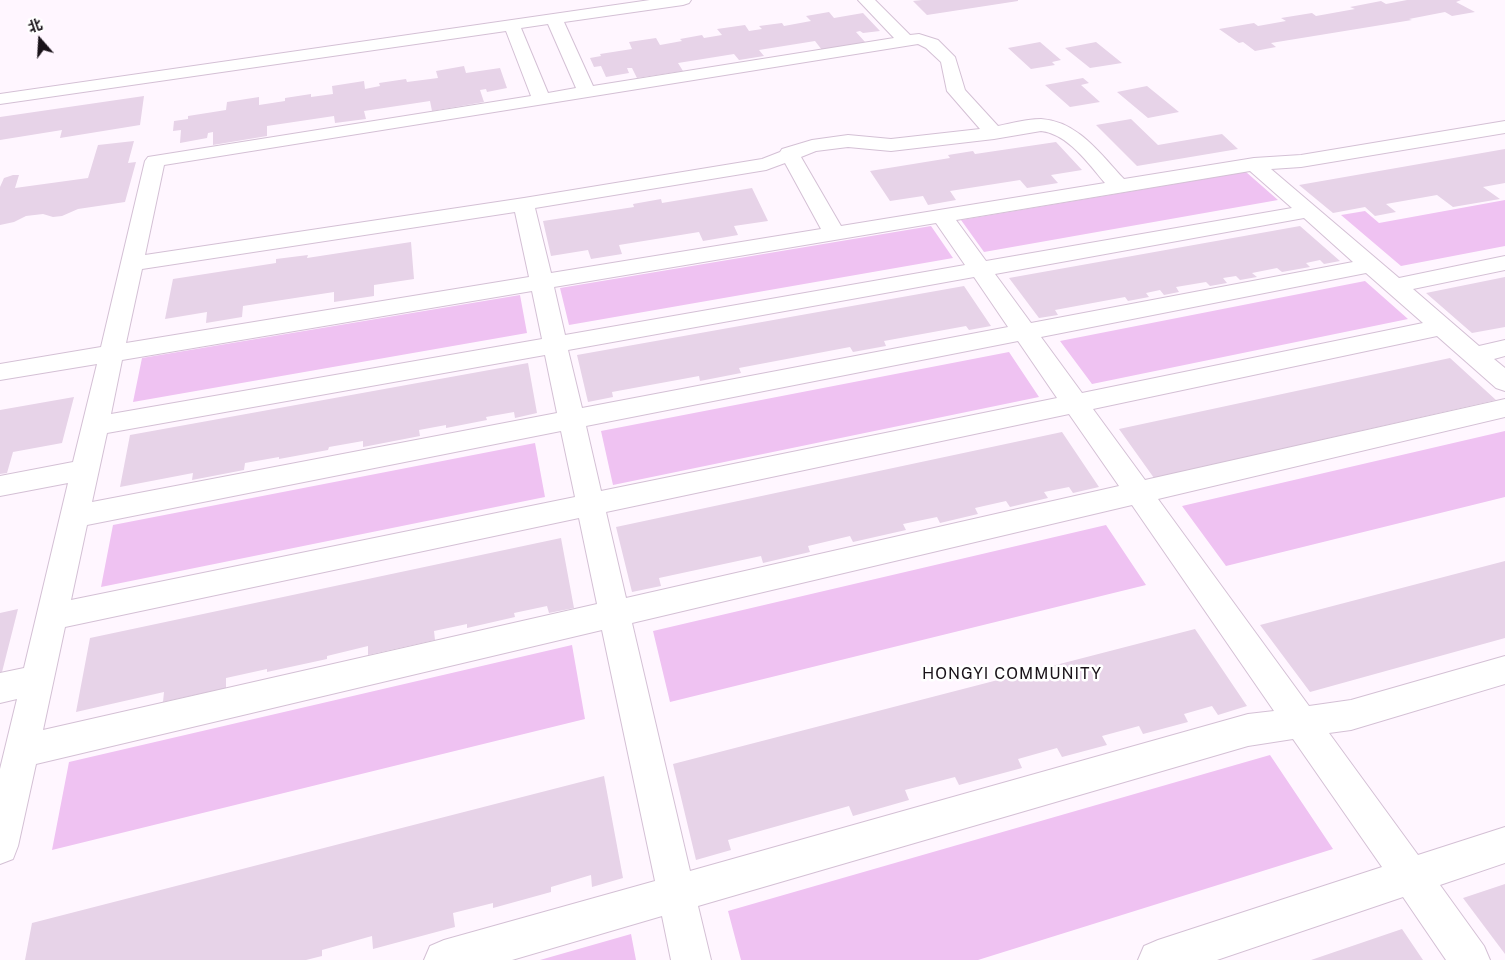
<!DOCTYPE html>
<meta charset="utf-8">
<style>
body{margin:0}
#map{position:relative;width:1505px;height:960px;overflow:hidden;background:#fff6ff;font-family:"Public Sans","Noto Sans SC",sans-serif}
canvas{display:block}
.north{position:absolute;left:15px;top:15px;width:50px;height:50px;-webkit-text-stroke:4px #fff;paint-order:stroke;rotate:341deg;font-size:14px;font-weight:700;line-height:20px;text-align:center;color:#191219}
.north::after{content:'';display:block;margin:auto;width:18px;height:22px;background:#191219;clip-path:polygon(50% 0,100% 100%,50% 72%,0 100%)}
</style>
<div id="map">
<canvas width="1505" height="960"></canvas>
<div class="north">北</div>
</div>
<script>
const g = document.querySelector('canvas').getContext('2d');
g.lineJoin = 'round';
function fillPath(path, color) {
  g.fillStyle = color;
  g.fill(path, 'evenodd');
}
function trace(path, color, width, dash) {
  g.strokeStyle = color;
  g.lineWidth = width;
  g.lineCap = dash ? 'butt' : 'round';
  g.setLineDash(dash || []);
  g.stroke(path);
}
function write(font, color, halo, rows, align = 'center') {
  g.font = font + ' "Public Sans",sans-serif';
  g.lineWidth = 5;
  g.setLineDash([]);
  g.textBaseline = 'middle';
  g.strokeStyle = halo;
  g.fillStyle = color;
  for (const [text, x, y, turn = 0] of rows) {
    g.save();
    g.translate(x, y);
    g.rotate((+turn || 0) * Math.PI / 180);
    g.textAlign = isNaN(turn) ? turn : align;
    if (halo) g.strokeText(text, 0, 0);
    g.fillText(text, 0, 0);
    g.restore();
  }
}
const green = new Path2D(`
 M1246,172L1278,200L984,252L961,220Z
 M1505,200V246L1401,266L1341,215L1365,211L1379,223Z
 M931,226L953,258L569,325L560,288Z
 M1365,281L1408,319L1092,384L1060,341Z
 M520,295L527,333L133,402L142,358Z
 M1009,352L1039,397L613,485L601,431Z
 M1505,431V497L1226,566L1182,506Z
 M535,443L545,497L101,587L113,525Z
 M1106,525L1146,585L670,702L653,631Z
 M572,645L585,719L52,850L69,762Z
 M1270,755L1333,849L978,960H741L728,911Z
 M631,934L636,960H540Z`);
const building = new Path2D(`
 M922,0H1018V1L927,15L913,1Z
 M1407,0H1461L1456,2L1475,12L1452,16L1445,12L1409,19L1412,20L1271,43L1276,47L1255,51L1243,42L1239,43L1219,29L1254,23L1258,26L1286,21L1281,18L1312,13L1316,16L1355,9L1350,7L1381,1L1386,4Z
 M829,12L834,18L863,13L880,31L863,33L860,31L856,32L866,43L822,50L815,41L759,50L764,56L739,60L734,54L678,63L683,71L637,78L632,68H627L629,73L606,77L601,66L594,67L590,58L601,56L600,54L632,49L629,42L656,38L660,45L682,41L680,39L702,35L704,38L722,35L717,29L745,25L749,31L762,29L759,26L782,23L784,26L811,21L806,16Z
 M1040,42L1061,60L1052,62L1055,65L1031,69L1008,48Z
 M1096,42L1122,63L1090,68L1065,48Z
 M464,66L466,73L500,68L507,88L487,92L486,89L480,90L484,102L432,111L430,101L364,111L366,119L335,123L334,116L267,126V136L213,145V132L208,133L207,138L180,143L181,130L173,131L174,121L188,119V116L226,110L227,102L259,97V105L285,101V98L311,94V97L333,94L332,86L364,81L365,89L380,86L379,83L406,79L407,82L438,78L436,71Z
 M1083,78L1089,83L1081,85L1100,102L1070,107L1045,85Z
 M1147,86L1179,112L1148,118L1117,92Z
 M144,96L140,125L60,138L62,130L0,140V117Z
 M1131,119L1158,145L1222,134L1238,149L1137,166L1096,125Z
 M134,141L128,163L136,162L125,202L78,209L62,216L53,217L43,214L26,216L14,222L0,225V187L4,178L13,175H19L15,188L88,178L98,145Z
 M1056,142L1082,170L1051,175L1058,183L1027,188L1020,180L950,191L956,200L928,205L923,196L890,201L870,171L950,158L948,155L973,151L975,154Z
 M1505,149V183L1483,187L1500,199L1453,207L1437,195L1386,204L1396,212L1375,216L1365,207L1333,213L1299,185Z
 M752,188L768,221L734,226L738,235L703,241L699,232L619,245L622,254L591,259L588,250L551,256L543,221L634,207L633,204L661,199L662,203Z
 M1300,226L1340,261L1324,264L1320,260L1306,263L1310,267L1282,272L1277,268L1252,273L1257,277L1240,280L1236,276L1223,278L1227,283L1210,286L1206,282L1176,287L1179,292L1164,295L1160,290L1146,293L1149,297L1128,301L1125,297L1055,310L1058,315L1039,318L1009,278Z
 M411,242L414,279L374,285V296L334,302V292L243,306L242,317L206,323L207,312L165,319L173,279L276,263V259L308,255L307,258Z
 M1505,277V327L1472,333L1426,293Z
 M964,286L991,326L969,330L966,326L884,341L886,346L853,352L850,347L739,368L741,373L700,381L699,376L612,392L613,397L588,402L577,355Z
 M1450,358L1496,400L1154,478L1119,429Z
 M528,363L537,413L515,418L514,412L486,417L487,420L446,428V425L419,430L420,436L363,447V441L329,447L328,450L279,459V457L245,463L244,470L192,480L193,473L120,487L130,435Z
 M74,397L62,443L13,452L7,473L0,474V410Z
 M1062,432L1099,487L1073,493L1069,487L1044,492L1048,498L1010,507L1006,501L975,508L978,514L940,523L937,517L903,524L906,530L853,542L850,536L808,546L810,552L763,563L761,556L659,578L661,586L632,592L616,527Z
 M561,538L574,608L549,613L547,606L514,613L515,617L467,628V624L434,631L435,640L368,655V646L327,656V659L267,672V669L226,678V688L163,702L164,692L76,712L90,638Z
 M1505,561V638L1310,692L1260,625Z
 M18,609L1,676L0,675V613Z
 M1195,629L1247,706L1218,715L1212,706L1184,714L1188,722L1143,734L1139,726L1102,736L1107,745L1062,757L1057,748L1018,759L1022,768L959,785L955,777L905,790L909,800L853,816L849,806L728,840L731,850L696,860L673,764Z
 M604,776L623,878L592,887L591,875L551,887V892L493,908V903L453,913L455,927L373,949L372,936L322,950V956L306,960H25L32,923Z
 M1505,884V954L1463,898Z
 M1402,929L1423,960H1311Z`);
const minor = new Path2D(`
 M650,0H691L689,3L683,5L564,22L593,86L894,38L858,0H875L910,35L919,34L938,40L955,57L965,90L998,126C1012,123 1027,119 1041,119C1078,121 1101,155 1124,179L1254,158L1301,155L1505,121V133L1301,167L1271,169L1399,278L1505,256V270L1413,289L1479,346L1505,340V356L1494,359L1505,368V391L1496,388L1437,336L1093,409L1145,480L1505,399V417L1158,499L1309,706L1351,700L1505,656V684L1351,730L1329,733L1418,855L1505,827V863L1440,885L1484,946L1490,960H1446L1403,897L1217,960H1138L1144,946L1158,940L1382,867L1293,739L1248,746L698,906L711,960H671L662,916L512,960H424L430,946L444,940L655,881L602,630L36,764L18,846L13,859L0,864V769L17,699L0,703V673L24,668L68,483L0,496V476L73,462L97,364L0,380V364L101,347L145,161L148,157L531,96L506,31L0,104V94ZM548,24L576,88L548,93L521,28ZM918,44L926,48L941,62L947,91L980,129L891,139L848,135L812,140L782,149L780,152L762,159L524,198L145,255L164,165ZM1041,131C1068,134 1088,163 1105,183L841,226L801,157L816,151L848,147L891,151L994,139ZM785,163L821,229L551,273L535,208L766,170ZM1250,171L1292,208L986,261L956,220ZM515,212L529,277L126,343L142,269ZM1304,218L1353,262L1031,323L995,274ZM936,223L965,265L565,335L554,287ZM1366,273L1423,323L1082,393L1041,337ZM974,277L1008,327L582,408L568,350ZM532,291L542,339L111,414L122,360ZM1018,341L1057,398L601,491L586,426ZM545,355L557,413L92,502L107,433ZM1069,414L1119,486L626,598L606,512ZM561,431L575,497L71,600L87,525ZM1132,505L1274,711L1248,714L690,871L632,623ZM579,518L597,604L43,730L65,627Z`);
const quarterNames = [
 ["HONGYI COMMUNITY",1012,674]
];
fillPath(green, '#efc2f2');
fillPath(building, '#e7d3e8');
trace(minor, '#d4c0d5', 2);
fillPath(minor, '#fff');
g.letterSpacing = '1px';
write('16px', '#191219', '#fff', quarterNames);
g.letterSpacing = '0px';
</script>
